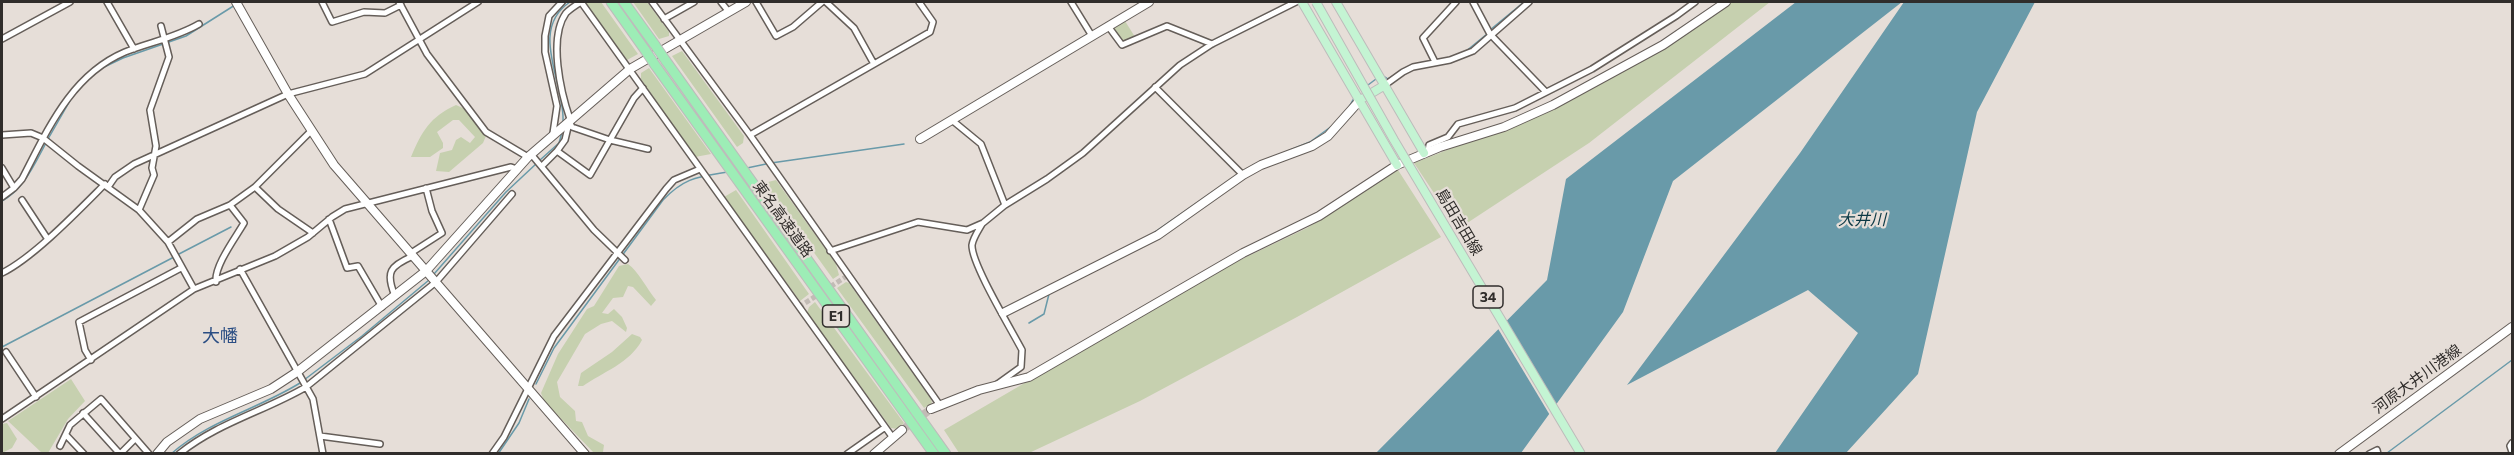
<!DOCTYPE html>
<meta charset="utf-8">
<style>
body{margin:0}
#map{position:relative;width:2514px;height:455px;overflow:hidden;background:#e6ded8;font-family:Commissioner,sans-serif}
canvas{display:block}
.frame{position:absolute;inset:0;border:3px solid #302d2b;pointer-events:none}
</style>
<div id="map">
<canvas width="2514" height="455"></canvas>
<div class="frame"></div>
</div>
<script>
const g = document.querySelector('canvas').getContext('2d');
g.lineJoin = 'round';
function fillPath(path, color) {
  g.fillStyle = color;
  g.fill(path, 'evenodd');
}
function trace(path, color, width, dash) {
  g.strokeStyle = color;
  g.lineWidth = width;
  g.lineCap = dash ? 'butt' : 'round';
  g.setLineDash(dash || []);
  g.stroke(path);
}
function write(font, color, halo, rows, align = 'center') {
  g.font = font + ' Commissioner,"Noto Sans JP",sans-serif';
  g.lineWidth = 4.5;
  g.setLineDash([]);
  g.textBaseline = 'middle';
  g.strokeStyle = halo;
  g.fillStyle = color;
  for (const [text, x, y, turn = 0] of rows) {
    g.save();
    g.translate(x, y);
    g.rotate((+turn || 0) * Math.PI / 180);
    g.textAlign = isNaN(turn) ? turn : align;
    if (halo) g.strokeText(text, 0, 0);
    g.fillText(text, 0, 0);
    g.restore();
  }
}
const green = new Path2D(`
 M585,2H601L638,54L627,60Z
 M633,2H647L669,32V36L659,39Z
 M1729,2H1770L1589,143L1458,229L1414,163C1524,120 1634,74 1729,2Z
 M1125,21L1135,37L1126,42L1119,41L1113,29Z
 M682,51L744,136L743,143L737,147L672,56Z
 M649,68L711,154L695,157L641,79V73Z
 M456,105L465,109L486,136L483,143L449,172L436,171L440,153L452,150L456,140L461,137L470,143L475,137L459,120H453L437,132L443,143V148L430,157H411C422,131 430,117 456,105Z
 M1398,170L1441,237L1297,317L1140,401L1029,453H959L944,430L1215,272L1307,228Z
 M776,180L836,264L839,275L833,279L764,183Z
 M736,190L809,294L800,301L724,197Z
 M628,264C638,271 647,289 656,300L651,306L633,287L628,286L623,297L613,298L602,313L608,314L614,309L622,317L627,328L626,332L612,321L601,324L585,334L557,382L560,397L575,411L576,421L582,422L588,436L604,445L603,452L594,453L544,401L541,393L558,354L587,309L594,306L619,266Z
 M846,282L849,283L931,399L932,403L924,408L837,288Z
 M815,302L904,423L897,429L891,428L807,313L809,307Z
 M632,334L640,337L642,340C630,363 603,372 583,386H578L581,373L612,352Z
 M71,379L85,401L68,419L48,453H42L8,421Z
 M7,423L17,439L12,448L2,453V424Z`);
const water = new Path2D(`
 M1796,2H1902L1673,181L1623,312L1521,453L1375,454L1547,280L1566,179Z
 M1904,2H2035L1977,112L1918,374L1846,453H1775L1858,333L1808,290L1627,385L1800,153Z`);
const pier = new Path2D(`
 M1505,319L1558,407L1551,417L1497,327Z`);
const stream = new Path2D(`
 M1490,30L1524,2
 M1465,52L1487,34
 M1419,63L1432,61
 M102,68L123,58L186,36L235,5
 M1385,77L1388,79L1393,76
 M1368,85L1376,79
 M1349,107L1354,98
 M563,121C565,83 528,30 570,2
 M48,139L71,99
 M540,160L559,143L562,132
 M771,163L904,144
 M1253,165L1310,142L1332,126
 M747,168L766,164
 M2,201C24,189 34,165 46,143
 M1152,234L1234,177
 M179,254L231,227
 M434,274L506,192L537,163
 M1029,323L1044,314L1049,294
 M2,347L174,257
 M304,380L362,336L429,280
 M536,384L554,348L663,200C685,177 698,177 728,172
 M2387,453L2512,360
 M171,454C208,421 258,409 300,383
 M498,454L519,423L529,399`);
const streetTunnel = new Path2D(`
 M799,307L847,276`);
const secondaryTunnel = new Path2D(`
 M902,430L931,409`);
const street = new Path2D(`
 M107,2L134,49
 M322,2L332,22L364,12L385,13L401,5
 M399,2L427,54L486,132L528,157
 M581,2L893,438
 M652,2L750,135L939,404
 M721,2L729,12
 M756,2L776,36L793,27L822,2
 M826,2L854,28L874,64
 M1071,2L1092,36
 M1473,2L1490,34L1545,91
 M664,19L694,2
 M1108,26L1122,45L1167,26L1212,44
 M2,39L70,2
 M1435,62L1423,38L1456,2
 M1385,85L1403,72L1413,67L1450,60L1473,51L1529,2
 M1155,87L1243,175
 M570,119C561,93 548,38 566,13C570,9 576,5 581,2
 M569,121L572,127L610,140L648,149
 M953,121L981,144L1005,205
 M553,133L557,106L545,52V36L549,16L562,2
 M2,135L31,133L43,138L78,166L139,210L168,242L194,289
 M750,135L930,32L933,22L919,2
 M557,151L565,140L569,123
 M1428,152L1429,145L1448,137L1458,124L1515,108L1592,69L1676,16L1695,2
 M531,154L594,230L625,260
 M542,166L557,151L590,175L634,98L643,88
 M2,168L14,188
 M108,187L115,177L134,164L288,94L365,74L478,2
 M255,187L278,209L313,233
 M2,197L14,188L22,179C48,129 71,75 125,52C150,42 175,38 199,24
 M22,200L47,238
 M139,210L154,175L152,168L156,146L150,110L169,57L161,26
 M329,219L347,268L358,266L382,307
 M982,224C978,231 973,238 972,245C971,263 1011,329 1022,350L1021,367L996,385
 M168,242L197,219L230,205L255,187L311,131
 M830,251L918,222L967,230L983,223L1005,205L1047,179L1083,153L1180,65L1212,44L1296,2
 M411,253L442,233L432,211L426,188
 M240,269L313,399L323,454
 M2,273C34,257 78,211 105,184
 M216,282C214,266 236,237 244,223L230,205
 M395,296C385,272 390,266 413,256
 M6,352L36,397
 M91,360L85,350L79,322L181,268
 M83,413L120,454
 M2,419L194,289L275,256L308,237L332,217L345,209L511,167L517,169
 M66,435L84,454
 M320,436L380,444
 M2512,443L2510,446L2512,452
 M60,446L70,425L101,399L149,454
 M120,454L135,439
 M179,454C217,423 265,411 306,387L436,282L512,194
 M492,454L504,437L554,336L666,189L674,180L700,169
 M847,454L884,428
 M2369,454L2377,450L2378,454`);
const secondary = new Path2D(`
 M236,2L288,94L334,165L585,454
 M920,139L1149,2
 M1003,313L1158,235L1243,175L1261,165L1312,146L1328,136L1361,99
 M931,409L979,390L1029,377L1243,253L1319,216L1397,165L1440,147L1504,127L1553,105L1663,45L1726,2
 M157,454L167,442L200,419L271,389L297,372L426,271L528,157L630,69L746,2
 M874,454L902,430
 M2339,454L2512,327`);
const primary = new Path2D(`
 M1302,2L1397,165
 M1336,2L1424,153
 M1365,97L1385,85`);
const highway = new Path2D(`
 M611,2L645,50
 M624,2L655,45
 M666,61L946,454
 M655,65L934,454`);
const primaryBridge = new Path2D(`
 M1316,2L1394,140L1581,454`);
const highwayBridge = new Path2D(`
 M655,45L666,61
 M645,50L655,65`);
const shields = [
 [1488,297,30],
 [836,316,27]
];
const shieldNames = [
 ["34",1488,297],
 ["E1",836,316]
];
const streetNames = [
 ["東名高速道路",783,219,54],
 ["島田吉田線",1459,222,59],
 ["河原大井川港線",2417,379,-36]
];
const waterNames = [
 ["大井川",1862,220]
];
const quarterNames = [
 ["大幡",220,336]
];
fillPath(green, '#c6d0af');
fillPath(water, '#699aa9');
fillPath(pier, '#e6ded8');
trace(stream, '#699aa9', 1.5);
trace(streetTunnel, '#c2bbb5', 5, [5, 2.5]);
trace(secondaryTunnel, '#c2bbb5', 8, [8, 4]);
trace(street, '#655e59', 8);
trace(secondary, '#655e59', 10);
trace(primary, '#bdbcbb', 10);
trace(highway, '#bdbcbb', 11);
trace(street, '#fff', 5);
trace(secondary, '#fff', 8);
trace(primary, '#c4f4d3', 8);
trace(highway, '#9dedb6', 9);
trace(primaryBridge, '#bdbcbb', 10, []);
trace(highwayBridge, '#bdbcbb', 11, []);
trace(primaryBridge, '#c4f4d3', 8);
trace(highwayBridge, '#9dedb6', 9);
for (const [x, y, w] of shields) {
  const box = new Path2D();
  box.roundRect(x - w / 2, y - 11, w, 22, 4.5);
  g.fillStyle = '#e6ded8';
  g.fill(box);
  trace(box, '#302d2b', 1.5);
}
write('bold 14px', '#302d2b', null, shieldNames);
write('15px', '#302d2b', '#e6ded8', streetNames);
write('italic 16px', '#0a3844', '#e6ded8', waterNames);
write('18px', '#2a4d83', '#e6ded8', quarterNames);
</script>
